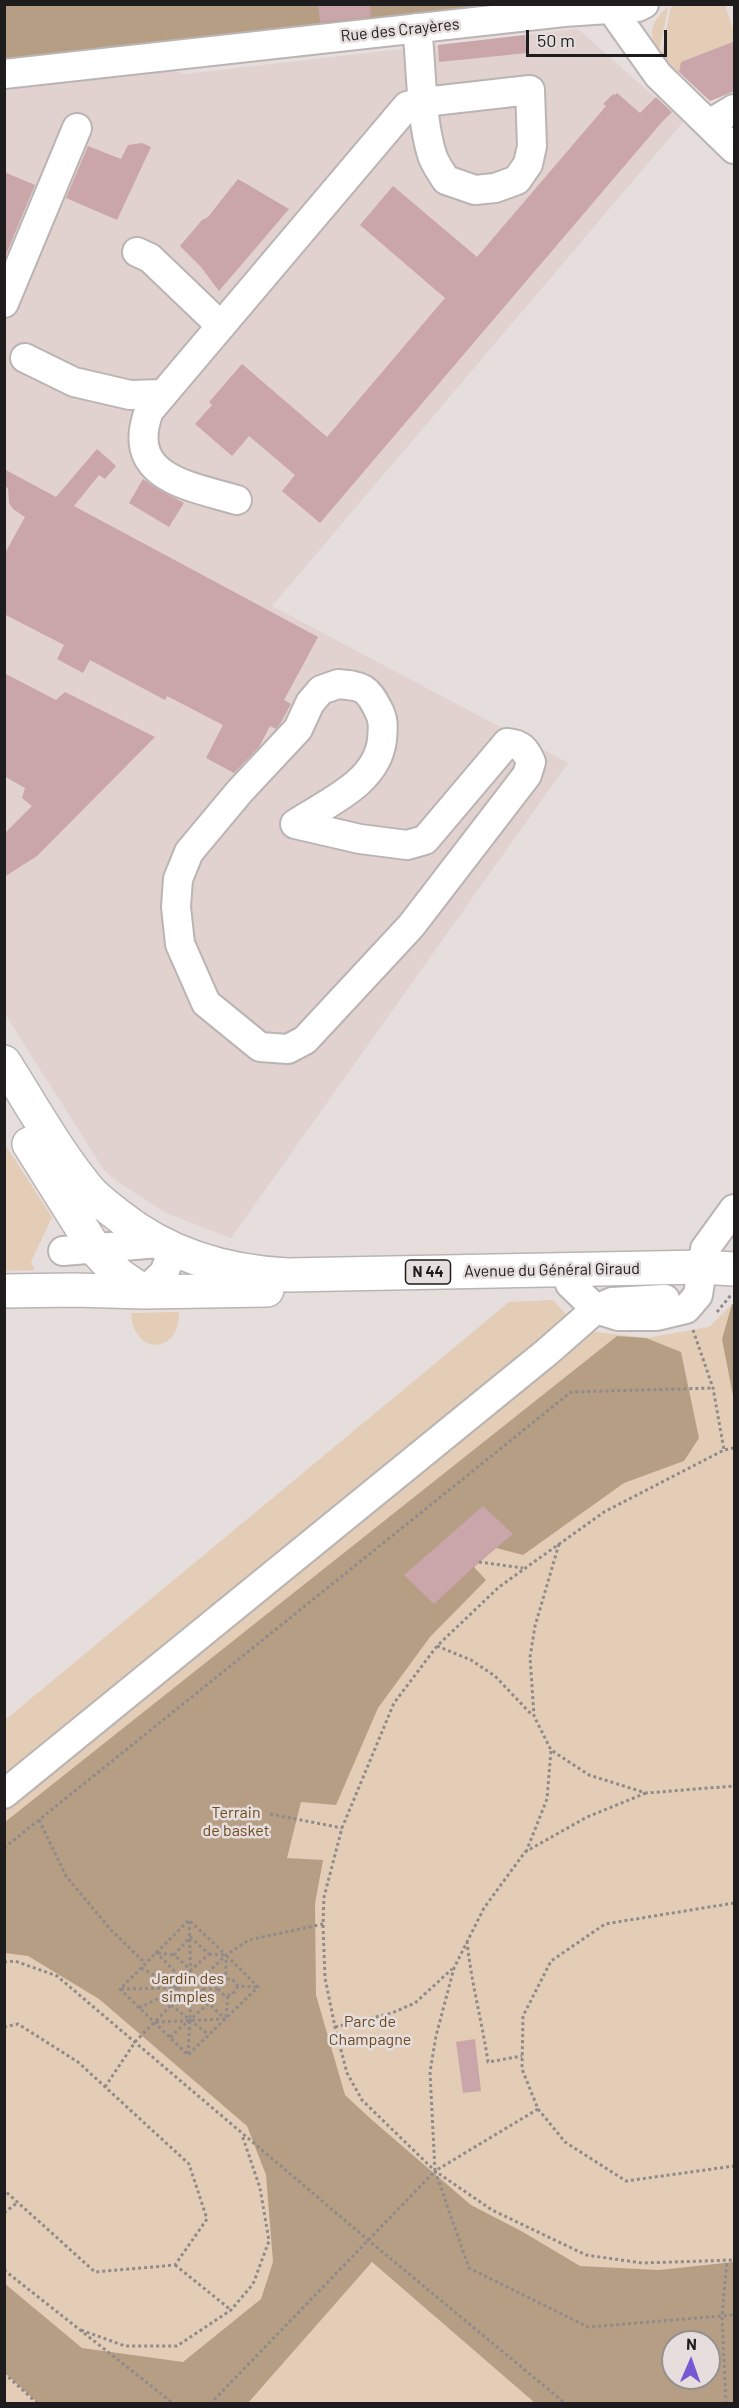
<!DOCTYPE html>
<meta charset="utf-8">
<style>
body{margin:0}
#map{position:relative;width:739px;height:2408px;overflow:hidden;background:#e5dedd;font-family:Barlow,sans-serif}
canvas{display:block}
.frame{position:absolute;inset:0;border:6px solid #1e1c1c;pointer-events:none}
.north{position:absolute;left:661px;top:2330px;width:60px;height:60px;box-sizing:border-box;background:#e5dedd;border:2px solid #959090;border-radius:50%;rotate:2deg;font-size:16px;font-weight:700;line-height:24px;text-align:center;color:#1e1c1c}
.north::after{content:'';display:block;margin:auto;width:21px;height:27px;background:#7359d3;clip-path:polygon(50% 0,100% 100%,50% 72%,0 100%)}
.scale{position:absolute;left:526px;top:30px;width:141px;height:27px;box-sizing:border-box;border:3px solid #1e1c1c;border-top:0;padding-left:8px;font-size:18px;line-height:21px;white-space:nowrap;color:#1e1c1c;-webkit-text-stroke:4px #e5dedd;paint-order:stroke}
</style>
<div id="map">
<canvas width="739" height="2408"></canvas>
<div class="frame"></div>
<div class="north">N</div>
<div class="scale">50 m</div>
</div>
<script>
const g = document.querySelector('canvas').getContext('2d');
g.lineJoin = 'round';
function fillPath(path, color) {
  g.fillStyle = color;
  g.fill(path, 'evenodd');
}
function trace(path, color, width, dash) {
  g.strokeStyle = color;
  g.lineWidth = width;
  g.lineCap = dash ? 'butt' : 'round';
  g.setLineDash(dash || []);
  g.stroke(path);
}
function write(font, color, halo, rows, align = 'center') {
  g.font = font + ' Barlow,sans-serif';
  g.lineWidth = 5;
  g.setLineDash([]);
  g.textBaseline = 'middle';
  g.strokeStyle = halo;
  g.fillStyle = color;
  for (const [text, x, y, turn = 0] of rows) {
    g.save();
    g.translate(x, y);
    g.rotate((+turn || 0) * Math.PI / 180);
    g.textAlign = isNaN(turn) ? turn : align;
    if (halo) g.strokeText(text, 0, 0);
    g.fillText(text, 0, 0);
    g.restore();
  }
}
const built = new Path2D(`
 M578,29L683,122L272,606L568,763L231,1238L166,1213L115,1180L104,1170L5,1014V90L173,70L184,74Z`);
const green = new Path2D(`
 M678,5H725L734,31V41L682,62L679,73L661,56L671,7Z
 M668,7L659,53C647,34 651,21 668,7Z
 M4,1143L52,1217L31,1262L35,1270L5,1271Z
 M553,1300L576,1325L589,1331L646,1338L709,1327L732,1304H734V2403H5V1720L509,1302ZM673,2342H709V2378H673Z
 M179,1312C180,1354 134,1357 131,1313Z`);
const forest = new Path2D(`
 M4,5H504L5,63Z
 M732,1304H734V1401L722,1339Z
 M617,1336L646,1338L681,1352L699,1438L684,1461L624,1483L523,1555L496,1548L474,1567L486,1580L430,1637L378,1708L336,1805L301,1802L287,1858L323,1860L315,1904L316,1995L345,2095L372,2120L471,2205L523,2232L580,2266L659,2270L734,2262V2403H535L372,2262L248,2403H38L5,2373L4,2283L82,2348L183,2362L261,2299L273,2262L266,2175L247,2126L99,1999L28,1956L5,1953V1822ZM673,2342H709V2378H673Z`);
const building = new Path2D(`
 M318,4H370L371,17L320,22Z
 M525,35L527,53L439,62L438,45Z
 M735,41V91L710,101L679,72L681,62Z
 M617,93L640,113L656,97L672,112L661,123L320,523L282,491L295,475L249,436L232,456L195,424L212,405L209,402L242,364L327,437L445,298L360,225L393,186L477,257L606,106L603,104L613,94L615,95Z
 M142,143L151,147L117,220L66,198L88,146L121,159L128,145Z
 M4,172L35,185L4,259Z
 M238,179L289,209L219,291L201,267L180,246L202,220L208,217Z
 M97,449L116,466L105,479L99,475L74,506L318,637L284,700L291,704L280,724L276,729L270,726L259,747L234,773L206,758L223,725L167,696L165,700L90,660L83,673L57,659L64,645L4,614V555L25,517L13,509L9,503L8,488L4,486V469L56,497Z
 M143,479L159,490L184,503L169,527L129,503Z
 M4,673L56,700L65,692L155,737L37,856L4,877V834L32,806L22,798L25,788L4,776Z
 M483,1506L513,1534L479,1562L434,1604L404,1575Z
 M475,2039L481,2091L463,2093L456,2042Z`);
const path = new Path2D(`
 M717,1312L731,1295
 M693,1330L713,1388L724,1450
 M734,1448L724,1450L604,1512L499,1587L437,1646L394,1703L342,1828L324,1897L323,1924L325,1978L335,2027L347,2073L362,2100L435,2171L492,2210L586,2255L642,2263L734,2260
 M559,1544L535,1626L530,1657L534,1716L551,1750L589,1775L646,1793L734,1786
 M479,1562L523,1568
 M437,1646L471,1660L495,1676L532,1715
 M270,1814L342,1828
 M39,1820L66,1876L111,1930L145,1963
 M4,1848L571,1392L713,1388
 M526,1852L547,1799L551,1750
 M734,1903L605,1924L551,1961L523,2016L522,2069L538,2109L565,2142L626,2181L734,2166
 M189,1921L191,1979
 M190,1937L209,1954L191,1970L174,1955Z
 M467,1941C471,1982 482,2021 488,2062L522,2056
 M156,1952L185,1982
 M158,1953L174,1955
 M209,1954L226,1955L258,1987L188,2055L120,1989L189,1920L226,1955V1978
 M4,1962L15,1961L57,1976L368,2240L566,2404
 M141,1968L178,1988
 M121,1989L179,1988
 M203,1989H218L223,1979H232L238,1986L258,1987
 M218,1989L224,1995H232L238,1986
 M198,1993L225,2019
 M182,1994L191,1999L203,1989L200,1980
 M171,2005L209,2035
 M139,2008L178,1989
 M226,2017L228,1995
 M156,2022L224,2019
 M4,2027L18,2024L78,2062L189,2164L207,2219L175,2265L95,2272L4,2190
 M335,2027L392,2013L415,2003L452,1969
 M170,2037L209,2003
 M188,2054L191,1999
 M105,2087L135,2042L182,1994L179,1988C186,1981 190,1979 200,1980L226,1955L249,1940L323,1924
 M538,2109L435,2171L469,2268L588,2327L734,2315
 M4,2213L18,2202
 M175,2265L231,2310
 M4,2270L174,2404
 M81,2330L125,2346H177L231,2310L253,2284L269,2241L260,2188L242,2135
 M4,2373L38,2404
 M210,2404L435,2171L430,2072L436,2036L454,1968L484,1908L525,1852L587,1817L646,1793
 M726,2404L722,2316L727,2261`);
const minor = new Path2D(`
 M610,4L612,10L658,75L734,149
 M4,74L564,12L638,7L644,4
 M709,124L734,109
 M137,252L150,258L221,326
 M4,303L77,128
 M25,358L74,382L130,395L163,394
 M237,500C190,486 124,478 149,411L407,106L424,102L530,90L532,146L528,164L517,180L495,188L475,190L446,180C441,172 435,164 432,155C420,115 422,70 417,28
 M338,684C362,686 367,687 378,709C384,720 383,727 382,740C377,783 328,802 295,824L360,839L407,845L425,840L507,743C521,744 525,749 531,762L527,775L411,926L305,1040L288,1049L260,1047L206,1003L180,944L176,907L178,879L189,852L240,791L298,729L310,703L321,690Z
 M63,1251L159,1243
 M570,1284L596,1309L618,1316H657L686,1309L698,1295L705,1249L734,1209
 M144,1292L164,1273L173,1250
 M4,1794L547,1352L596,1309L612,1302L665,1299`);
const major = new Path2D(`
 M4,1062C31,1104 56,1150 88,1189C96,1199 108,1207 119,1216C168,1255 225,1272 288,1275L702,1267L734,1269
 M29,1144L95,1249L119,1275L144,1292
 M4,1291L74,1290L144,1292L267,1290`);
const shields = [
 [428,1272,45]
];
const shieldNames = [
 ["N 44",428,1272]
];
const streetNames = [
 ["Rue des Crayères",400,30,-6],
 ["Avenue du Général Giraud",552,1270,-1]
];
const parkNames = [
 ["Terrain",236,1813],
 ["de basket",236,1831],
 ["Jardin des",188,1979],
 ["simples",188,1997],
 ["Parc de",370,2022],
 ["Champagne",370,2040]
];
fillPath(built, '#e1d1cf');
fillPath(green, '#e3cdb6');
fillPath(forest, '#b69e85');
fillPath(building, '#caa5aa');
trace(minor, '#bab4b3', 32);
trace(major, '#bab4b3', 36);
trace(path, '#908b8a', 3, [3, 3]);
trace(minor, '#fff', 28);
trace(major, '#fff', 33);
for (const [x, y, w] of shields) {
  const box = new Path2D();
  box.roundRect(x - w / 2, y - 12, w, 24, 4.5);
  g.fillStyle = '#e5dedd';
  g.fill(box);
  trace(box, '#1e1c1c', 1.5);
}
write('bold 15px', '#1e1c1c', null, shieldNames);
write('16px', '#1e1c1c', '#e5dedd', streetNames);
write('16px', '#6f4b22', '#e5dedd', parkNames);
</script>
